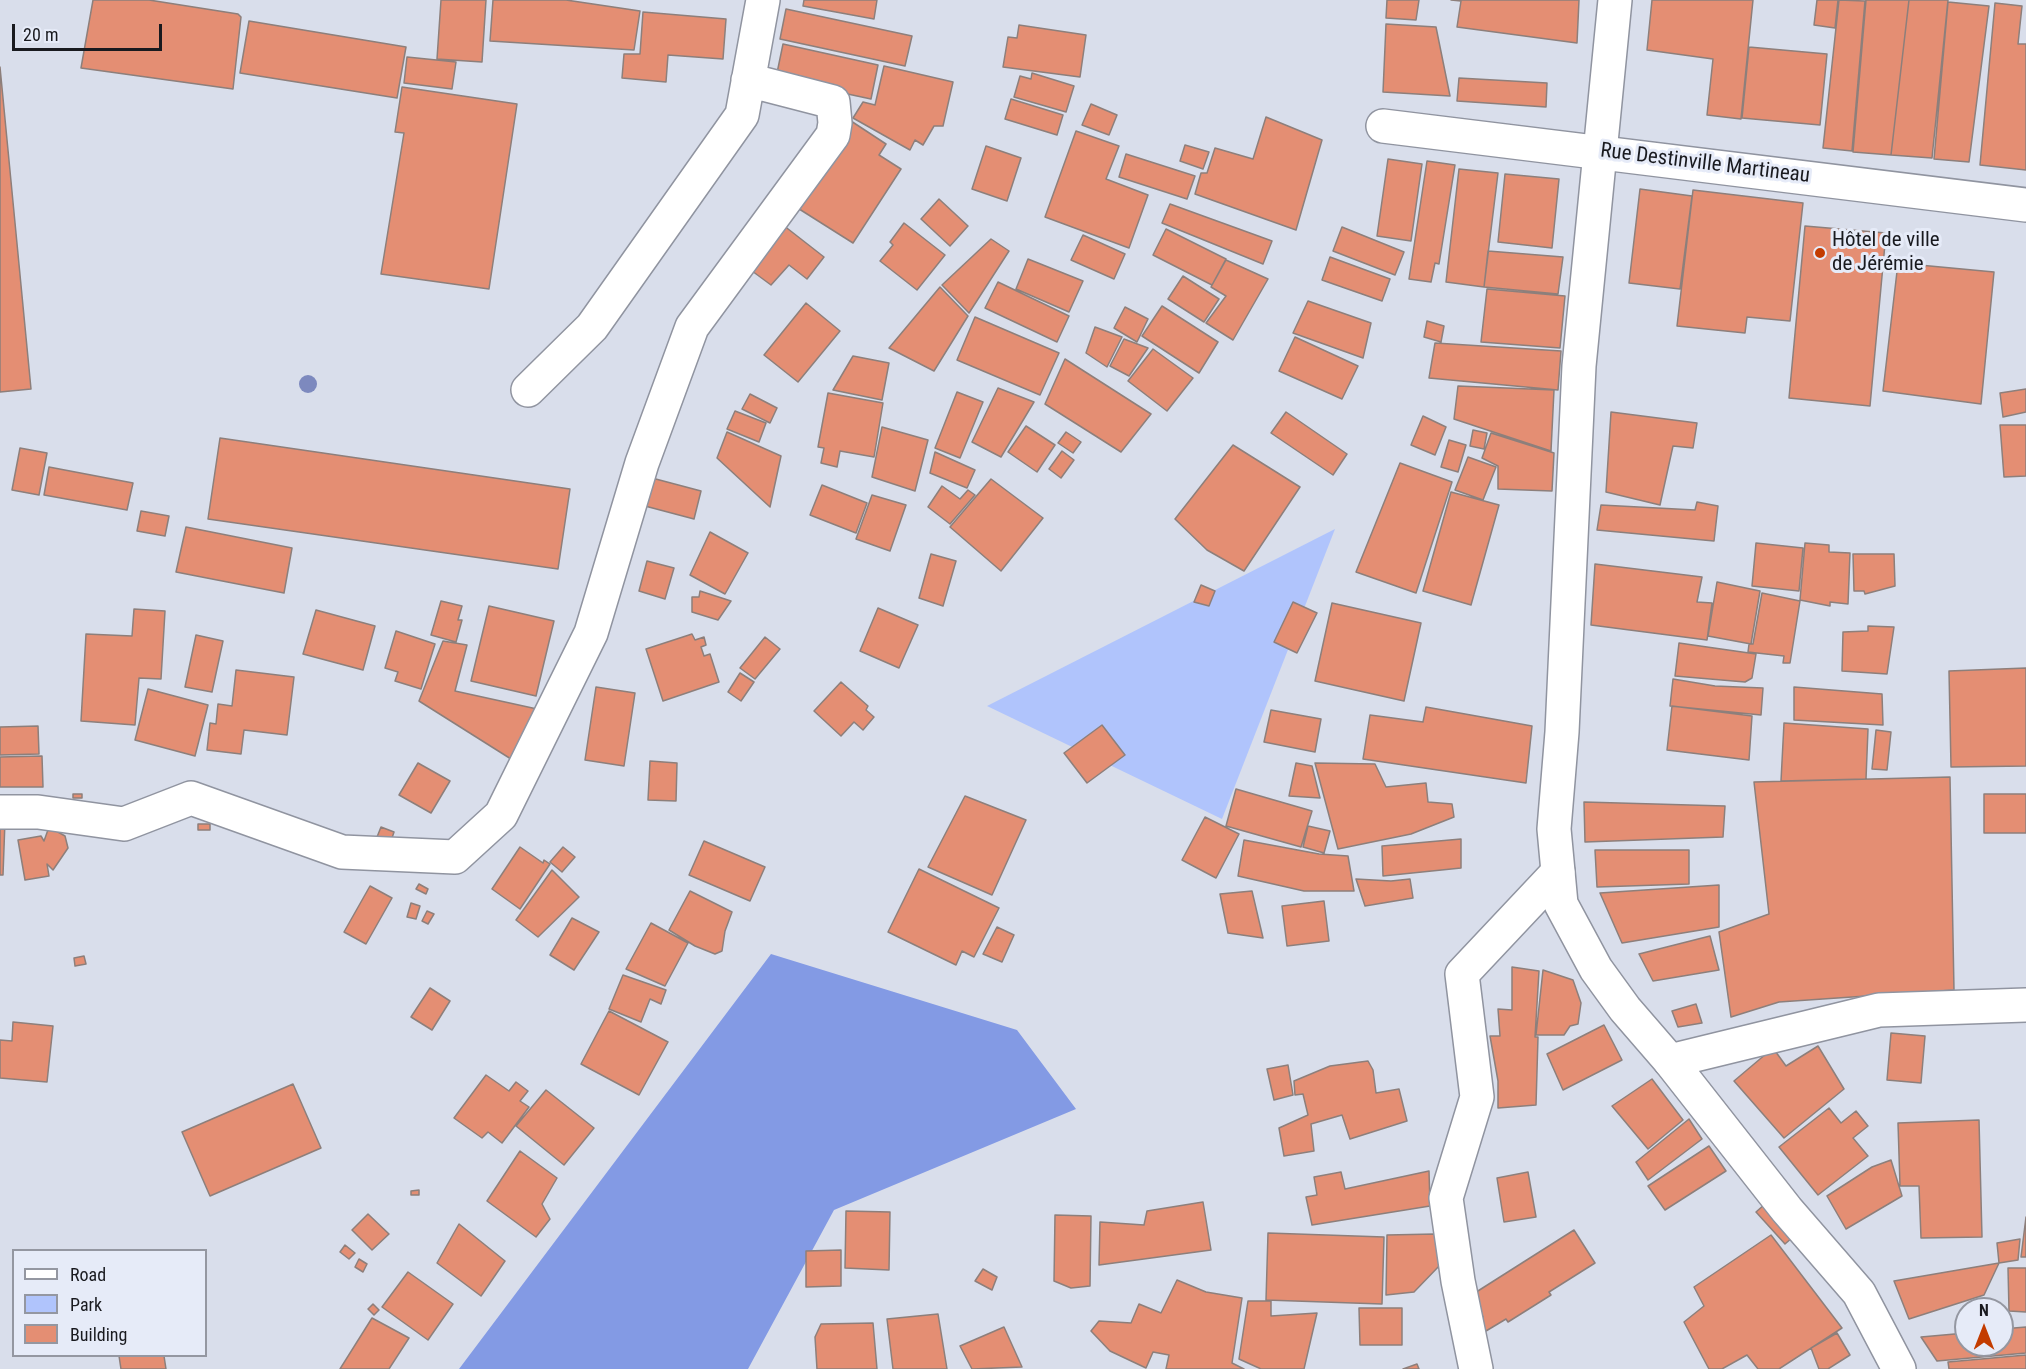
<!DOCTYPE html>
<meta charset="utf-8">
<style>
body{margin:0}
#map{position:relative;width:2026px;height:1369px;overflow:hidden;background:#d9deeb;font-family:"Roboto Condensed",sans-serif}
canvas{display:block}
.legend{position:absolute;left:12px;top:1249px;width:195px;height:108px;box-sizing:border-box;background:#e6ebf8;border:2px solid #9497a1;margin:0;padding:8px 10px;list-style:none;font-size:18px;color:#191a1f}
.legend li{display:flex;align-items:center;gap:12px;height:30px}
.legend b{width:30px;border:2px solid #9497a1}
.north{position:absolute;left:1954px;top:1297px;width:60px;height:60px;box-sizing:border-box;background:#e6ebf8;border:2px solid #9497a1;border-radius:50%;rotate:0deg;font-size:16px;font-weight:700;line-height:24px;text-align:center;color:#191a1f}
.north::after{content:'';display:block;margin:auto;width:21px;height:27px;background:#c33c00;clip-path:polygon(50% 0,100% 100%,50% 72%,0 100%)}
.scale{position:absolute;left:12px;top:24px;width:150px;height:27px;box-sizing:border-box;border:3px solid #191a1f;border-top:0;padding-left:8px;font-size:18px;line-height:21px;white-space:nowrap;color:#191a1f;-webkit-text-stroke:4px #e6ebf8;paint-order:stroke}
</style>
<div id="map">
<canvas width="2026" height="1369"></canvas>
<ul class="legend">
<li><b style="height:8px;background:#fff"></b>Road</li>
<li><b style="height:16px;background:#b0c4fc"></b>Park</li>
<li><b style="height:16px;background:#e48e73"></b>Building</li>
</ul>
<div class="north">N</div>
<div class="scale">20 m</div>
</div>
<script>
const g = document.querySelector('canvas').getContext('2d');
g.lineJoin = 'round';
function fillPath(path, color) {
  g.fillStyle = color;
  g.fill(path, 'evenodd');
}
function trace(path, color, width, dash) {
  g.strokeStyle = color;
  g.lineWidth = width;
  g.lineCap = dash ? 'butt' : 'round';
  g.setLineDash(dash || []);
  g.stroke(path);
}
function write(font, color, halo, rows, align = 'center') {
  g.font = font + ' "Roboto Condensed",sans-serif';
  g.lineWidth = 6;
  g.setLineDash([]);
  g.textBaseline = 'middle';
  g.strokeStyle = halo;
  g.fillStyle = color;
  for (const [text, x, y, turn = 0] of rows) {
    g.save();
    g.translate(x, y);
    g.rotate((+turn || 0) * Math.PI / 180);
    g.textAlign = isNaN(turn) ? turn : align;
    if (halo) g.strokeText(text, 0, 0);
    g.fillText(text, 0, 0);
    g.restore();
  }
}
const green = new Path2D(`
 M1335,529L1222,819L987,706Z`);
const forest = new Path2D(`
 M771,954L1017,1030L1076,1109L834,1210L748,1369H459Z`);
const building = new Path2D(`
 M93,0H149L238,14L241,17L233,89L81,68Z
 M441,0H486L482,62L437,59Z
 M493,0H566L640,11L634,50L490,41Z
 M804,0H877L874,19L803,6Z
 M1387,0H1419L1416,20L1386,18Z
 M1451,0H1579L1577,43L1457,27L1461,1Z
 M1652,0H1753L1741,119L1707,115L1713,59L1647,50Z
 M1817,0H1838L1835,28L1814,25Z
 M1839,0L1865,1L1852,151L1823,148Z
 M1866,0H1909L1891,155L1853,152Z
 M1909,0H1948L1932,158L1891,155Z
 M1948,2L1989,6L1969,162L1934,159Z
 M1995,3L2022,6L2018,44H2026V170L1980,165Z
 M786,9L912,36L905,66L780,39Z
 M643,12L726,19L723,59L668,55L666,82L622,78L624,54H640Z
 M249,21L406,47L397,98L240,73Z
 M1386,24L1436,27L1450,96L1383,92Z
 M1019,25L1086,35L1080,77L1003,67L1008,37L1017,38Z
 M783,44L878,65L871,99L815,87L777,73Z
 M1749,47L1827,54L1820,125L1742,118Z
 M407,57L456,62L452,89L404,83Z
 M884,66L953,82L943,126H934L923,145L915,140L910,150L853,118L863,102L875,105Z
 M0,67L31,389L0,392Z
 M1032,73L1074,86L1066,112L1014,97L1020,76L1031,79Z
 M1459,78L1547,83L1546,107L1457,101Z
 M402,87L517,104L489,289L381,274L404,133L395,132Z
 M1011,99L1063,115L1057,135L1005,119Z
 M1091,104L1117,115L1109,135L1082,125Z
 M1266,117L1322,140L1296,230L1195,194L1201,173H1207L1215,148L1253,159Z
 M851,121L886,144L879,155L901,169L853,243L796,207Z
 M1076,131L1119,146L1106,179L1148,195L1129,248L1045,217Z
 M1185,145L1209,152L1203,169L1180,161Z
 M986,146L1021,158L1007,201L972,189Z
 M1126,154L1195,176L1187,199L1119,177Z
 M1388,159L1422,164L1411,241L1377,236Z
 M1427,161L1455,165L1439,264L1435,263L1431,282L1409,279Z
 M1459,169L1498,173L1484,287L1446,282Z
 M1505,174L1559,179L1552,248L1498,242Z
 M1640,189L1692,196L1680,289L1629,283Z
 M1693,190L1803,203L1790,321L1747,317L1745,333L1677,326Z
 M939,199L968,226L950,246L921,219Z
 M1170,204L1272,241L1263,264L1162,223Z
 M904,223L945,255L917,290L880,261L893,245L890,242Z
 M783,225L824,257L807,279L789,265L771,285L748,268Z
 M1805,226L1886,233L1870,406L1789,398Z
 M1342,227L1404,252L1395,275L1333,251Z
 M1166,229L1226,259L1212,285L1153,255Z
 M1083,235L1125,254L1114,279L1071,260Z
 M991,239L1009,251L969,313L942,285Z
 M1488,251L1563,257L1558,294L1484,287Z
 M1330,257L1390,279L1382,301L1322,280Z
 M1028,259L1083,281L1069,312L1016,289Z
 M1226,260L1268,279L1233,340L1206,323L1226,296L1211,287Z
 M1898,263L1994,272L1981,404L1883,391Z
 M1183,276L1219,299L1204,322L1168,299Z
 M998,282L1069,316L1057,342L985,308Z
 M940,287L968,316L934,371L889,348Z
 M1487,289L1565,296L1560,348L1481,342Z
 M1308,301L1371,323L1363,358L1293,333Z
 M806,303L840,331L798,382L764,355Z
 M1162,306L1218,342L1199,373L1142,336Z
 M1125,307L1148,319L1137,342L1114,328Z
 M975,317L1059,353L1040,395L957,360Z
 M1427,321L1444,326L1441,342L1424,337Z
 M1095,327L1122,337L1107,367L1086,353Z
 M1295,337L1358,366L1342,399L1279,371Z
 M1124,339L1148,348L1129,376L1110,366Z
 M1435,343L1561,351L1558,390L1429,378Z
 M1153,349L1193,378L1167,411L1128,381Z
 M853,356L889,363L882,400L833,390Z
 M1065,359L1151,414L1121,452L1045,404Z
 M1458,386L1554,390L1551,451L1454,419Z
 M998,388L1034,402L1001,457L972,442Z
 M2026,389V412L2003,417L2000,393Z
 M957,392L983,402L960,458L935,448Z
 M828,393L883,403L874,457L840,451L837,467L821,463L824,448L818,447Z
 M750,394L777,408L770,423L742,409Z
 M735,411L766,423L759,442L727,429Z
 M1286,412L1347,454L1333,475L1271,433Z
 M1611,412L1697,423L1693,448L1673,446L1660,505L1606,492Z
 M1423,416L1446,427L1435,455L1411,445Z
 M2000,425H2026V476L2004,477Z
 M1026,426L1055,445L1037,472L1008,452Z
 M882,427L928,440L915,491L872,477Z
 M1473,430L1487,433L1484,449L1470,446Z
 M727,432L781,456L770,507L717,458Z
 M1066,432L1081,442L1073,453L1058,443Z
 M1491,433L1554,453L1552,491L1498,489V466L1482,458Z
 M220,438L570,489L558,569L208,519Z
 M1449,440L1466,445L1458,472L1441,467Z
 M1233,445L1300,487L1244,571L1207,550L1175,519Z
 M20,448L47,453L39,495L12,490Z
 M1062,451L1074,460L1061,478L1049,469Z
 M935,452L975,470L967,488L930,473Z
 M1468,457L1496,467L1483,500L1455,490Z
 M1400,463L1452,482L1416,593L1356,572Z
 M49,467L133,483L127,510L44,495Z
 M652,478L701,491L694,519L645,506Z
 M991,479L1043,518L1001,571L950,527Z
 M822,485L867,503L856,533L810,515Z
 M942,486L960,499L968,490L975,495L950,524L928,507Z
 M1451,492L1499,505L1471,605L1423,591Z
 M872,495L906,505L890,551L856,539Z
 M1697,502L1718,506L1714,541L1597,530L1601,505L1695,510Z
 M141,511L169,516L165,536L137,531Z
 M186,527L292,548L284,593L176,572Z
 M710,532L748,553L725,594L690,575Z
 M1756,543L1803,548L1799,591L1752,586Z
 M1805,543L1829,545V552L1850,553L1848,604L1830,602V606L1800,600Z
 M931,554L956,561L943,606L919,598Z
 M1853,554H1894L1895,586L1865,594L1864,591H1854Z
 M647,561L674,568L665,599L639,591Z
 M1595,564L1702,577L1697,602L1712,603L1707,640L1591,625Z
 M1717,582L1760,591L1751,644L1708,636Z
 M1201,585L1215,591L1209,606L1194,602Z
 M700,591L731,601L718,620L692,612V597H699Z
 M1762,593L1800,601L1790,663H1783L1784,656L1748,652L1749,644H1753Z
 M441,601L462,606L458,620H462L456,642L431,635Z
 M1293,602L1317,613L1297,653L1274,642Z
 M1332,603L1421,623L1404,701L1315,681Z
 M489,606L554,621L536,696L471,681Z
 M878,608L918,625L899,668L860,651Z
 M134,609L165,611L161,679L139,678L135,725L81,721L86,634L132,636Z
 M316,610L375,626L363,670L303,654Z
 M1868,626L1894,627L1887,674L1842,671L1843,632L1868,631Z
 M396,631L435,644L421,689L395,681L398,672L385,668Z
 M692,634L695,640L704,637L706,645L701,647L704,656L710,654L719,682L663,701L646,649Z
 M196,635L223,641L212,692L185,687Z
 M765,637L780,649L755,679L740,668Z
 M443,641L467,645L455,691L537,709L511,759L419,701Z
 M1679,643L1756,654L1752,678L1745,682L1675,676Z
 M2026,668V766L1951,767L1949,671Z
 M236,670L294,677L287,735L244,730L241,754L207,750L210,723L216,724L218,704L232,706Z
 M740,673L754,682L741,701L728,692Z
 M1673,679L1715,686L1763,688L1761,715L1670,706Z
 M841,682L868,706L866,710L874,717L863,730L854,722L841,736L814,711Z
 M596,687L635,693L624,766L585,760Z
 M1794,687L1882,694L1883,725L1794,720Z
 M148,689L208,705L195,756L135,740Z
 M1672,706L1752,716L1749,760L1667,750Z
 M1426,707L1532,726L1526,783L1363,759L1370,715L1423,722Z
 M1271,710L1321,719L1315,752L1264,742Z
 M1784,723L1868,729L1866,779L1781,781Z
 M1102,725L1125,755L1087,783L1064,753Z
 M38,726L39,754L0,755V727Z
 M1876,730L1891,732L1887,770L1872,769Z
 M42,756L43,787H0V757Z
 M650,761L677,763L676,801L648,800Z
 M418,763L450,781L431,813L399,795Z
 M1296,763L1312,766L1320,798L1289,796Z
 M1315,763L1375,764L1386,787L1426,783L1428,802L1452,804L1454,817L1411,834L1338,849Z
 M1950,777L1954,990L1779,1002L1731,1017L1719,932L1769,914L1754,782Z
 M1236,789L1312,811L1301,847L1226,826Z
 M73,794H82V798H73Z
 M1984,794H2026V833H1984Z
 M965,796L1026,820L992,895L928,867Z
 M1584,802L1725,806L1723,837L1585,842Z
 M1205,817L1239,834L1216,878L1182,860Z
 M0,820L5,821L3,875H0Z
 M198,824H210V830H198Z
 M1308,826L1330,831L1324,853L1303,847Z
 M49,827L65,836L68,848L53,870L47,864L49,876L25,880L18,840L41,836L44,841Z
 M381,827L394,832L391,841L377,837Z
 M1461,839V868L1383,876L1382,846Z
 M1244,840L1319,854L1348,856L1354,891H1304L1238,876Z
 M704,841L765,867L750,901L689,875Z
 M520,847L543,863L544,860L550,864L520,909L492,889Z
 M563,847L575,857L562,872L550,862Z
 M1595,850H1689V884L1597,887Z
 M919,869L999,908L974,957L962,951L956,965L888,932Z
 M552,870L579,897L538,937L516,920Z
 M1356,879L1391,881L1410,879L1413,898L1365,906Z
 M419,884L428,889L426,894L416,889Z
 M1719,885V927L1622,943L1600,893Z
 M370,886L392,898L366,944L344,932Z
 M690,891L732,912L725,931L722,951L715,954L695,946L669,930Z
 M1252,891L1263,938L1228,933L1220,894Z
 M1324,901L1329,941L1287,946L1282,906Z
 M411,903L420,906L416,919L407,917Z
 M427,911L434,914L428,924L422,921Z
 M572,918L599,932L574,970L550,955Z
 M651,923L688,943L665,986L626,969Z
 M997,927L1014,935L1002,962L983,954Z
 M1710,936L1719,970L1653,981L1639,954Z
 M84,956L86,964L75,966L74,958Z
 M1512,967L1539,971L1535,1037H1538L1536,1105L1498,1108V1081L1490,1036H1500L1498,1009L1512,1010Z
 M1543,970L1573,980L1581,1003L1578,1024L1570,1026L1564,1035H1536Z
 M623,975L666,990L661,1004L650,999L641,1022L609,1009Z
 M430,988L450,1001L432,1030L411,1017Z
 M1696,1004L1702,1023L1678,1027L1672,1011Z
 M609,1011L668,1042L639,1095L581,1064Z
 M13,1022L53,1026L47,1082L0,1078V1040L12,1041Z
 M1604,1025L1622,1060L1563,1090L1547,1054Z
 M1891,1033L1925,1036L1921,1083L1887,1080Z
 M1818,1046L1844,1089L1784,1138L1734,1081L1773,1048L1786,1066Z
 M1368,1061L1373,1070L1376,1093L1399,1089L1407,1121L1350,1139L1342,1115L1311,1124L1314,1151L1284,1156L1279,1128L1308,1115L1303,1094L1295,1095L1294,1081L1330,1066Z
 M1288,1065L1293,1095L1274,1100L1267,1069Z
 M486,1075L509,1091L516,1082L528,1091L520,1101L529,1107L502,1143L488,1132L482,1138L454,1118Z
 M1652,1079L1683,1120L1648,1149L1612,1106Z
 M293,1084L321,1148L210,1196L182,1132Z
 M546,1090L594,1128L564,1165L516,1126Z
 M1829,1108L1841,1123L1856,1111L1868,1126L1853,1138L1868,1156L1818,1195L1779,1147Z
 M1689,1119L1702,1139L1648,1180L1636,1162Z
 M1979,1120L1982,1237L1921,1238L1919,1186H1900L1898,1123Z
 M1709,1146L1726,1171L1665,1210L1648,1186Z
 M520,1151L557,1178L542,1204L550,1219L536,1237L487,1201Z
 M1891,1160L1902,1196L1846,1229L1827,1196L1872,1167Z
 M1429,1171L1430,1206L1312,1225L1306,1197L1317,1195L1314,1177L1341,1172L1345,1189Z
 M1528,1172L1536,1217L1504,1222L1497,1178Z
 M419,1190V1195H411V1191Z
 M1773,1197L1801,1230L1785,1244L1756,1212Z
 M1203,1202L1211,1250L1099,1265L1100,1222L1144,1225L1147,1211Z
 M846,1211L890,1212L889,1270L845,1268Z
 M368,1214L389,1234L372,1250L352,1230Z
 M1055,1215L1091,1216L1090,1286L1071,1288L1054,1281Z
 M2026,1217V1257H2021Z
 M459,1224L505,1261L481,1296L437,1263Z
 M1574,1230L1595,1263L1549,1292L1551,1295L1508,1322L1506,1319L1486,1331L1478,1320L1483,1317L1470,1296Z
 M1268,1233L1384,1237L1382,1304L1266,1300Z
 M1435,1234L1442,1263L1414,1292L1386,1295L1387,1235Z
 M1771,1235L1842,1328L1779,1369H1758L1747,1355L1722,1369H1709L1684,1322L1704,1306L1694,1287Z
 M2020,1239L2018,1260L1999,1263L1997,1243Z
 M345,1245L355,1253L349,1259L340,1252Z
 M841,1250V1286L806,1287V1251Z
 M359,1259L367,1264L363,1272L355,1267Z
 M1999,1263L1984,1295L1909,1319L1894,1281Z
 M2008,1268H2026V1312L2009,1311Z
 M983,1269L997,1277L992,1290L975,1281Z
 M408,1272L453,1304L428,1340L382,1307Z
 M1177,1280L1206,1292L1242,1298L1232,1363L1244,1369H1166L1169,1355L1153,1352L1146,1368L1110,1351L1091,1331L1099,1321L1131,1323L1139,1304L1161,1313Z
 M1248,1301H1271V1316L1317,1313L1304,1369H1261L1239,1359Z
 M373,1304L379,1310L374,1315L368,1309Z
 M1359,1308H1402V1345H1360Z
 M938,1314L947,1369H893L887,1319Z
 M372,1318L409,1338L389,1369H340Z
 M873,1323L877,1369H817L815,1337L821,1324Z
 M1004,1327L1022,1367L972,1369L960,1346Z
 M2026,1327V1353L1937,1361L1921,1337L1966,1333V1345H2002V1329Z
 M1837,1333L1850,1355L1828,1369H1819L1811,1348Z
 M2026,1355V1369H1949L1948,1362Z
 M119,1356H164L166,1369H121Z
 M1417,1364L1419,1369H1403Z`);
const street = new Path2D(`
 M1383,126L2026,205
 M528,390L592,327L742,115L763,0
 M0,812H38L124,824L191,798L342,852L455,857L501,815L591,633L642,463L692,327L833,135L835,123L833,102L748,80
 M1670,1061L1879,1010L2026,1005
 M1476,1369L1458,1281L1446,1198L1477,1097L1462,974L1558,872`);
const secondary = new Path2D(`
 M1615,0L1579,366L1562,732L1554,829L1561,904L1596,969L1625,1009L1670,1061L1787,1210L1859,1293L1899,1369`);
const trees = [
 [308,384]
];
const markers = [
 [1820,253,6,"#c33c00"]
];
const streetNames = [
 ["Rue Destinville Martineau",1705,164,7]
];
const poiNames = [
 ["Hôtel de ville",1832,241],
 ["de Jérémie",1832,265]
];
fillPath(green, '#b0c4fc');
fillPath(forest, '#839ae4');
fillPath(building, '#e48e73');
trace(building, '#8d7f7b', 1.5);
trace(street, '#9094a0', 36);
trace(secondary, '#9094a0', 36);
trace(street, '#fff', 33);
trace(secondary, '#fff', 33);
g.fillStyle = '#7d89be';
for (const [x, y] of trees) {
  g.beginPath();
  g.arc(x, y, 9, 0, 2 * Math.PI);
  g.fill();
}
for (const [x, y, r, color] of markers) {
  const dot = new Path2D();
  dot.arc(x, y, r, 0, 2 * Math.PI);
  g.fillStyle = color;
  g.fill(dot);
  trace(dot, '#e6ebf8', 2);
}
write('21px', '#191a1f', '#e6ebf8', streetNames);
write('21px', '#191a1f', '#e6ebf8', poiNames, 'left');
</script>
